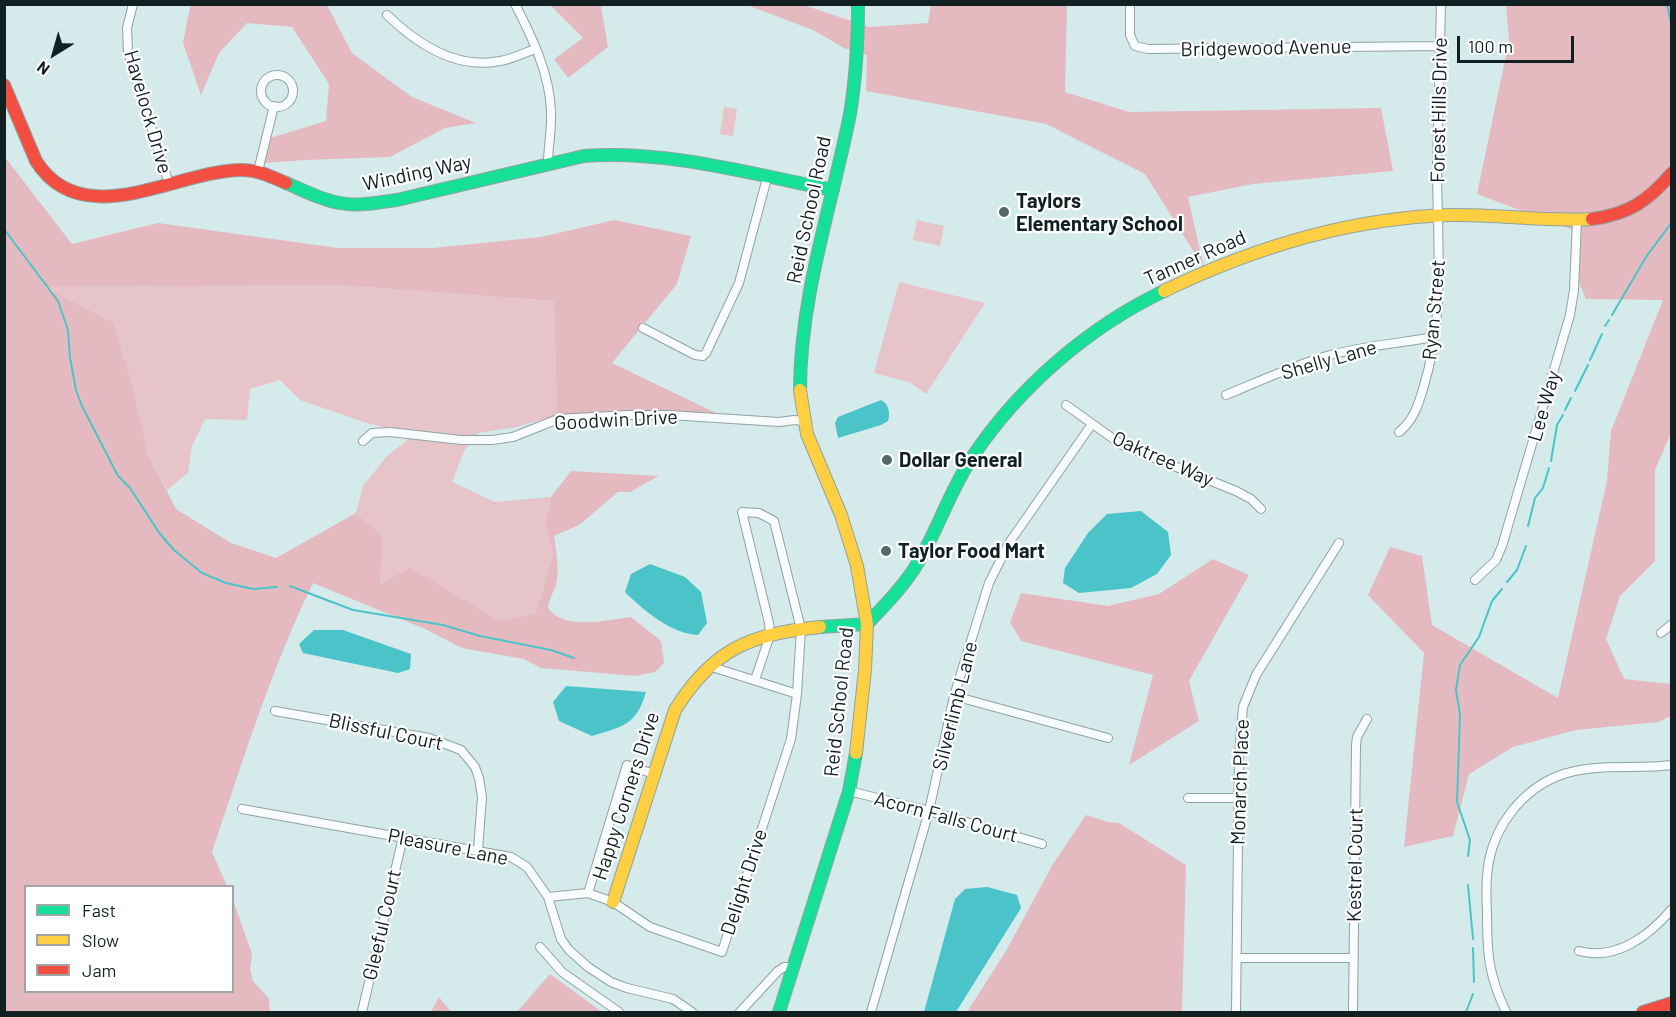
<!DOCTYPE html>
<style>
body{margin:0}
#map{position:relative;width:1676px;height:1017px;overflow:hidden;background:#d4eaeb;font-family:Barlow,sans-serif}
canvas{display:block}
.frame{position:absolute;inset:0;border:6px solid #112021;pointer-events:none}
.legend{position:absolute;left:24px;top:885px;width:210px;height:108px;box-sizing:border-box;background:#fff;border:2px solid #a0a6a6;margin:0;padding:8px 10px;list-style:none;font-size:18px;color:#112021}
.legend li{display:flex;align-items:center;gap:12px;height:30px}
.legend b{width:30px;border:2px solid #a0a6a6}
.north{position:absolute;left:24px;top:24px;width:60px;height:60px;-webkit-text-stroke:4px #fff;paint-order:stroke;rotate:217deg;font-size:16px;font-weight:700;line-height:24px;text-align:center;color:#112021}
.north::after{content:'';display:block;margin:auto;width:21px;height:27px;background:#112021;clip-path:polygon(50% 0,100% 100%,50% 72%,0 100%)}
.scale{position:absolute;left:1457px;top:36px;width:117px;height:27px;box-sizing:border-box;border:3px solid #112021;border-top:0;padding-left:8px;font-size:18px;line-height:21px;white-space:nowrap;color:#112021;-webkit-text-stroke:4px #fff;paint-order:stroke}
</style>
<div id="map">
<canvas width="1676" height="1017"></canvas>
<div class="frame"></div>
<ul class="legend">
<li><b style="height:8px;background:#16e098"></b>Fast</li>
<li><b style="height:8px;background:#ffcf43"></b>Slow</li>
<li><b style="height:8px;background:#f24e42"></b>Jam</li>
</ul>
<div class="north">N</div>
<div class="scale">100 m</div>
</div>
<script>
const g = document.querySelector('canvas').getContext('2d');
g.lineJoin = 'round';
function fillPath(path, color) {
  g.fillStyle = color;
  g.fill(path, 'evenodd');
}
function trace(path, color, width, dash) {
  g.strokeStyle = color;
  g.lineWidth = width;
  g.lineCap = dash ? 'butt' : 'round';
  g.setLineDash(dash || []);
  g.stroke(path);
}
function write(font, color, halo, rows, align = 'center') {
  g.font = font + ' Barlow,sans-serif';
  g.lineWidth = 4.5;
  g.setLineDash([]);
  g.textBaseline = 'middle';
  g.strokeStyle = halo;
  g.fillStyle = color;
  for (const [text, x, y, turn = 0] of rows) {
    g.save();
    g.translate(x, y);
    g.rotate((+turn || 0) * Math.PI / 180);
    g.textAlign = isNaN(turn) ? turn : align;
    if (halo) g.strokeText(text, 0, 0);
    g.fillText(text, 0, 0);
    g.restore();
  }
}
const green = new Path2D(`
 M724,107L737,109L733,136L720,134Z
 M917,220L944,226L940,246L913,240Z
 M899,282L985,303L926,394L909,382L874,373Z
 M337,285L554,301L557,415L517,427L478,433L464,451L452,482L495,502L551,497L545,523L553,556L535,614L500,621L410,569L379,584L382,535L356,513L363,486L387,456L414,435L364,422L300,400L280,380L250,389L247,420L205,419L192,446L188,473L167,490L148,454L132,385L113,322L41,287Z`);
const forest = new Path2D(`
 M197,5H327L352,53L412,97L476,123L445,128L390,157L305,160L264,163L270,138L326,121L329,84L292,27L247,23L219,53L201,95L183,43L190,7Z
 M550,5H601L608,47L568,78L554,59L583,38Z
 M747,5H804L869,27L928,23L931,5H1067L1065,92L1129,112L1381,108L1393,171L1253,184L1188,197L1204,268L1145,174L1046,124L866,91L867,55L844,48L813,30Z
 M1506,5H1671V433L1655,470V561L1620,596L1606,639L1624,679L1671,684V716L1658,722L1576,730L1513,747L1469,774L1453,836L1404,847L1424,653L1368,595L1390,547L1422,556L1432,625L1558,698L1607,481L1611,431L1663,300L1586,299L1570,261L1573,230L1477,194L1509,41Z
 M4,156L72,244L158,223L338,248H433L541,237L614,220L691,236L677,284L612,363L716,413L557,415L554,301L337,285L43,287L113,322L132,384L148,454L176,509L231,543L276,558L356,513L382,535L380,584L410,568L500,621L535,614L553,556L545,523L551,497L571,471L659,476L630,492H618L579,525L554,536C556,552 560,569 556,585C553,593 549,599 548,608C565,631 605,620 631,617L661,641L664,663L655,672L636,676L541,668L524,659L462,648L425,629L313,583C271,669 243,761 212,852L227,886H26V992H232L233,900L252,954L250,968L253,981L269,999L270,1012H5Z
 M1213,559L1249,575L1189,681L1199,721L1129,765L1153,675L1021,641L1010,622L1021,593L1108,606L1159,594Z
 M1086,815L1108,822L1119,823L1186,865L1182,1012H967L1006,951L1053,864Z
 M550,974L602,1012H603H517Z
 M439,997L451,1012H431Z`);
const water = new Path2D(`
 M881,400C888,403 891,413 888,421L881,425L838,438L835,423L838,417Z
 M1141,511L1168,532L1171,555L1157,574L1131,588L1079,593L1063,583L1065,568L1088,533L1107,514Z
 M650,564L685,577L701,592L707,623L698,635C672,634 643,610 625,592L631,574Z
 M314,630H343L411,654L410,669L398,673L303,653L299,644Z
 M566,686L646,692C636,726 623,726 592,736L559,721L553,702Z
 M987,887L1017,895L1021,908L956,1012H924L955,899L965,889Z`);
const stream = new Path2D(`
 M1667,4L1672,28
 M4,229L58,301L68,330L70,358L76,390L82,406L118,476L130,488L160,534L174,550L202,573L226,583L253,589L277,587
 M1612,315L1646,257L1672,222
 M1605,326L1609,320
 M1590,360L1602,334
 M1575,391L1588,365
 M1565,410L1571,398
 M1551,461L1557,425L1563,415
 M1528,526L1535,498L1543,488L1549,468
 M1507,582L1517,570L1526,546
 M290,586L353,610L443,625L480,636L551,650L574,658
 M1468,856L1470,840L1457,802L1460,715L1456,690L1460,665L1479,637L1492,601L1502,589
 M1468,885L1473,939
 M1473,948L1474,982
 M1466,1012L1473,994`);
const street = new Path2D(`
 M133,4L127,28L128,52L169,184
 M515,4C532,37 550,74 551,112C552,129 548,146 548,164
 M1130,4V35L1135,46L1148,49L1440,46
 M387,15C417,44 456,70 500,61C512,59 524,53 535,49
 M261 91a16 16 0 1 1 32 0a16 16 0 1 1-32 0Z
 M258,171L274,106
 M643,328L695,355L703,356L706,353L739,283L767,178
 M1226,395C1260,381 1294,365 1330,355C1364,346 1400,343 1435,337
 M1066,405L1122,445L1236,491L1251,499L1261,509
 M1399,432C1413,421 1418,406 1423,389C1446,316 1437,240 1437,164C1438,111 1440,57 1441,4
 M363,441L372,433L390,432L461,440H492L513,437L558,419L628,415H669L779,422L794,420L804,421
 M1475,580L1496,560L1502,546L1570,315L1574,290L1577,220
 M1661,633L1672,624
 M709,666L797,694
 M954,696L1108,738
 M275,711L429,738L461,750L475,767L479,778L482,797L478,850
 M849,791L929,811L1042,844
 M1188,798H1239
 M242,809L511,857L527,867L548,897L561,939L569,950L588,967L611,982L627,988L673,999L692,1012
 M588,893L627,765L654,774
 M548,897L588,893L613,902L650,927L722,952L791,739L797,694L801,629L774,521L759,513L742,512L769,623L770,635L755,680
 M540,947L562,972L619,1012
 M1579,951C1616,961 1649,936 1672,909
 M1237,958H1354
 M362,1012L403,837
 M740,1012L778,971L784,967H794
 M871,1012L929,811L954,696L989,583L1009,543L1092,424
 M1236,1012L1239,755L1243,707L1256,675L1339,543
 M1353,1012L1356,745L1357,737L1367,719
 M1506,1012C1488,974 1487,953 1487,911C1486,894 1486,877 1489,861C1496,824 1523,790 1558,776C1594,762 1634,770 1672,765`);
const fast = new Path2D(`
 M286,183C303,190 321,200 340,203C358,207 379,202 397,200L584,156C668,150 751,174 833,190
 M800,390C800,296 832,205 850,114C856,78 858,40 858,4
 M820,627L867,624C886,604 905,585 919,561C939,527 951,488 973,456C1020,386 1089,327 1164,291
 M779,1012L849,791L856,753`);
const slow = new Path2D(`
 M1164,291C1253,248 1351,218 1450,215C1498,214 1545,222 1592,219
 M800,390L807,434L841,515L857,566L867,624L865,670L856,753
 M613,902L675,710C713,649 750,634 820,627`);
const jam = new Path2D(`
 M4,85L36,161C83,235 177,170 242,170C259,170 272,177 286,183
 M1592,219C1629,214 1648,201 1672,173
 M1643,1012L1672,1003`);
const markers = [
 [1004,212,6,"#556768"],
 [887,460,6,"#556768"],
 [886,551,6,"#556768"]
];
const streetNames = [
 ["Bridgewood Avenue",1266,48,-1],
 ["Forest Hills Drive",1439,110,-89],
 ["Havelock Drive",148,112,74],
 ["Winding Way",417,173,-12],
 ["Reid School Road",809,210,-78],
 ["Tanner Road",1195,258,-24],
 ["Ryan Street",1434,310,-85],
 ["Shelly Lane",1329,360,-16],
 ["Lee Way",1544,406,-74],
 ["Goodwin Drive",616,420,-3],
 ["Oaktree Way",1163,459,24],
 ["Reid School Road",839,702,-84],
 ["Silverlimb Lane",955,706,-76],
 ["Blissful Court",386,732,12],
 ["Monarch Place",1240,782,-88],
 ["Happy Corners Drive",626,796,-72],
 ["Acorn Falls Court",946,817,15],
 ["Pleasure Lane",448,847,11],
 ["Kestrel Court",1355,865,-89],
 ["Delight Drive",744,882,-72],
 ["Gleeful Court",382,925,-77]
];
const poiNames = [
 ["Taylors",1016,201],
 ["Elementary School",1016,224],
 ["Dollar General",899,460],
 ["Taylor Food Mart",898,551]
];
fillPath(green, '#e6c4c9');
fillPath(forest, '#e4bac0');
fillPath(water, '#4ac4c9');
trace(stream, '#4ac4c9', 2);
trace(street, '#91a2a2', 10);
trace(fast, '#91a2a2', 14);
trace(slow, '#91a2a2', 14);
trace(jam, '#91a2a2', 14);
trace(street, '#f9fcfc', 8);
trace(fast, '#16e098', 12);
trace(slow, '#ffcf43', 12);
trace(jam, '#f24e42', 12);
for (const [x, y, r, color] of markers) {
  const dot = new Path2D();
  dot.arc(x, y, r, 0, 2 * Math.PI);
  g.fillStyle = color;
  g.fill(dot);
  trace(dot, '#fff', 2);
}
write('20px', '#112021', '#fff', streetNames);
write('bold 20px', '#112021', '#fff', poiNames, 'left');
</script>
